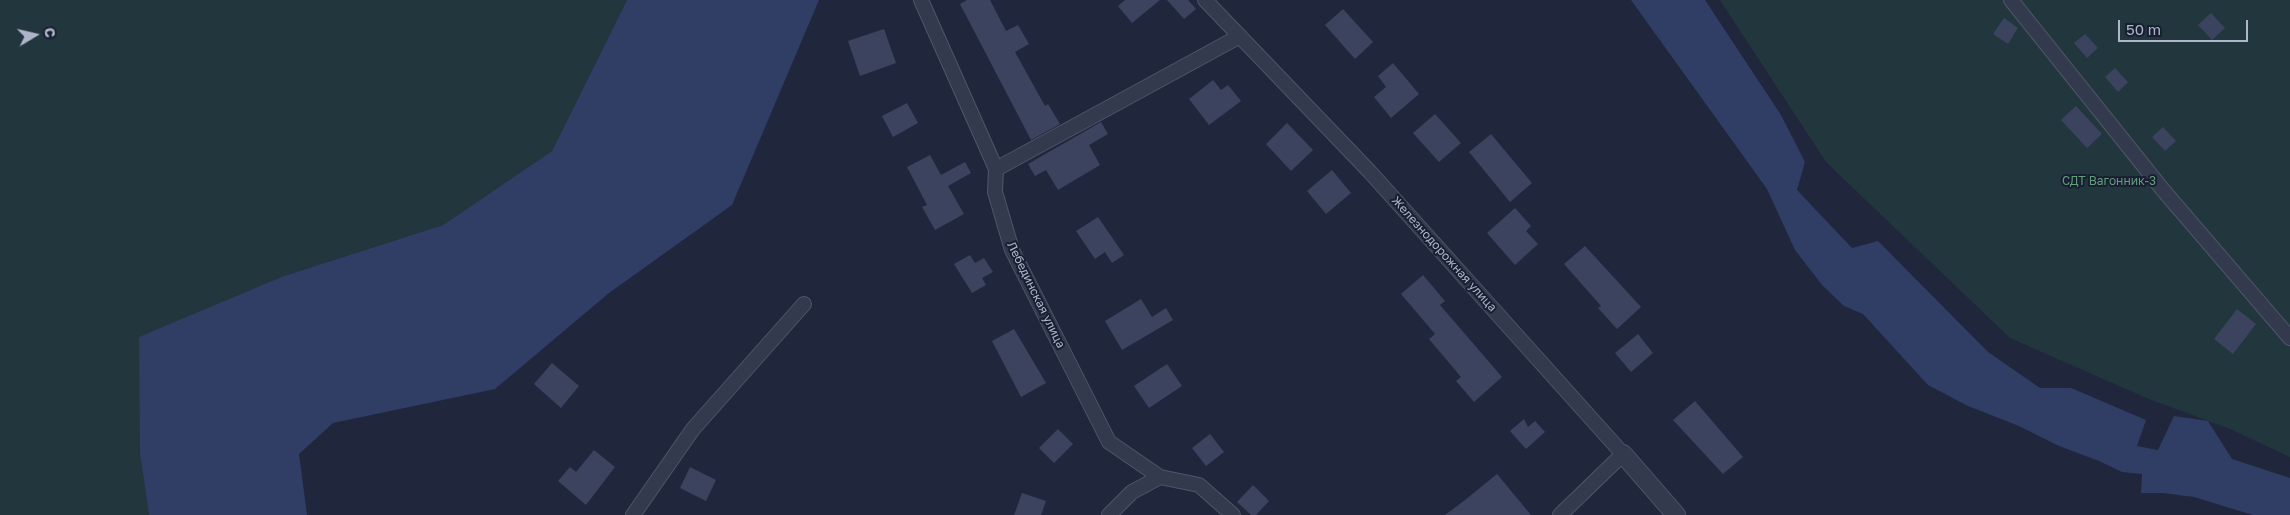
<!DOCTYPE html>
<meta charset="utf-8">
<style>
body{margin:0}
#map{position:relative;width:2290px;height:515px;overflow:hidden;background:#20273d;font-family:"Golos Text",sans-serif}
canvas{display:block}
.north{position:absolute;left:10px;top:10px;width:50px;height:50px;-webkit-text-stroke:4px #191f32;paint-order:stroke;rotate:81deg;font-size:14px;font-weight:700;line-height:20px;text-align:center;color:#afb5c9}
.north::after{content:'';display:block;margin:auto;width:18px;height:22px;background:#afb5c9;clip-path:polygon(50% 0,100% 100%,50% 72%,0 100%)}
.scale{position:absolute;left:2118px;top:20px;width:130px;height:22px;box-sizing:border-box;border:2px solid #afb5c9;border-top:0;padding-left:6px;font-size:15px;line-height:18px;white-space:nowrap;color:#afb5c9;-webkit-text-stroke:4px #191f32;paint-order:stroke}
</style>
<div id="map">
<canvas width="2290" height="515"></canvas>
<div class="north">С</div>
<div class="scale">50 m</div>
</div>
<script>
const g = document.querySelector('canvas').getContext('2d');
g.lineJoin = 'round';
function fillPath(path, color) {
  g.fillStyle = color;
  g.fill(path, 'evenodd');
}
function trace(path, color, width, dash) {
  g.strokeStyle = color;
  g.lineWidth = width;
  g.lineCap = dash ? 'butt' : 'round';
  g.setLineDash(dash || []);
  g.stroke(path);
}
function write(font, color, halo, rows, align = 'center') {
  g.font = font + ' "Golos Text",sans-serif';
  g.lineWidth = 4;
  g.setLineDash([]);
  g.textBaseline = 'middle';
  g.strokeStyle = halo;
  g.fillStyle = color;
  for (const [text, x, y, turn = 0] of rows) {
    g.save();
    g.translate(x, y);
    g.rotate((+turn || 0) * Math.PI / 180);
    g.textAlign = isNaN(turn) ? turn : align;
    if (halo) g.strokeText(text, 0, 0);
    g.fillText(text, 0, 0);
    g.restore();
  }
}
const green = new Path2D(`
 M0,0H627L552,151L443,225L284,276L140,454L149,515H0Z
 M1720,0H2290V457L2230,429L2149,399L2010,338L1826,162Z`);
const water = new Path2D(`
 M627,0H819L732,205L609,293L495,389L333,423L299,454L307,515H149L140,454L139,337L284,276L443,225L552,151Z
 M1631,0H1705L1781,115L1805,162L1797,190L1852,248L1878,241L1988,352L2040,388H2071L2146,420L2137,446L2158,450L2174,416L2208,421L2232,459L2290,478V515H2253L2194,497L2163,493H2141L2142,474L2122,472L2099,461L2059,446L2019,426L1968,406L1928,385L1863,314L1844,306L1822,285L1795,250L1767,189Z`);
const building = new Path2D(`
 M967,0H990L1006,31L1018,25L1029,44L1015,52L1045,106L1048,104L1060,124L1031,140L960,4Z
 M1125,0H1160L1132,23L1118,6Z
 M1167,0H1188L1196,9L1184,19Z
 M1343,9L1373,42L1355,59L1325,25Z
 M2211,13L2225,28L2212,40L2198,25Z
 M2004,18L2018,28L2008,44L1993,34Z
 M884,29L896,63L860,76L848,41Z
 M2085,34L2098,48L2087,58L2074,43Z
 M1393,63L1419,94L1391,118L1374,97L1386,87L1378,76Z
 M2115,68L2128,82L2118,92L2105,77Z
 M1213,80L1221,90L1228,85L1241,101L1209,125L1189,99Z
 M907,103L918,123L893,137L882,116Z
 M2076,106L2102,134L2087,148L2061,120Z
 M1435,114L1461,143L1439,162L1413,133Z
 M1101,122L1108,134L1089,145L1100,165L1058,190L1046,170L1035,176L1028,164Z
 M1287,123L1313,150L1291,171L1266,144Z
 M2163,127L2176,141L2165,151L2152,137Z
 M1491,134L1532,183L1510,202L1469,152Z
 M930,155L941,175L965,162L971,173L948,186L964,214L935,230L922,207L927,205L907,167Z
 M1332,170L1351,193L1326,214L1307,191Z
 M1515,208L1531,226L1526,231L1538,244L1515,265L1487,233Z
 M1098,217L1124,255L1112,263L1105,252L1095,259L1076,231Z
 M1585,246L1641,307L1617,329L1598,308L1601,306L1564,264Z
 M970,255L975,263L984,258L993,272L982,278L986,285L972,293L954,264Z
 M1423,275L1445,301L1440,305L1502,377L1474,402L1456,381L1461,377L1429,339L1435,334L1401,294Z
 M1141,299L1152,317L1166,308L1173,320L1122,350L1105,321Z
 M2237,309L2256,324L2233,354L2214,339Z
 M1014,329L1046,383L1021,397L992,341Z
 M1638,334L1653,353L1631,372L1615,353Z
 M552,363L579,386L561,408L534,384Z
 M1167,364L1182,386L1149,408L1134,386Z
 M1695,401L1743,457L1723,474L1673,420Z
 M1524,419L1528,427L1535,421L1545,432L1526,449L1510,431Z
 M1058,429L1073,444L1054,463L1039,448Z
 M1210,434L1224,452L1206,466L1192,448Z
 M594,450L615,467L586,505L558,481L570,467L576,472Z
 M690,467L716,480L706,501L680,488Z
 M1497,474L1531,515H1445L1465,500Z
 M1253,485L1269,501L1256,515H1251L1237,502Z
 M1022,493L1046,501L1041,515H1014Z`);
const minor = new Path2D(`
 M921,0L996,169L995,192L1012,250L1109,442L1160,477L1132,492L1109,515
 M1205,0L1370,172L1623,454L1560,515
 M2011,0L2163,190L2290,338
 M996,169L1240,36
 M1160,477L1199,485L1233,515
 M633,515L693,429L804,304`);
const tertiary = new Path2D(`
 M1623,454L1676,515`);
const parkNames = [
 ["СДТ Вагонник-3",2109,181]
];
const streetNames = [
 ["Железнодорожная улица",1444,254,48],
 ["Лебединская улица",1036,295,64]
];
fillPath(green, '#22363e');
fillPath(water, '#303d64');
fillPath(building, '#3b435e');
trace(minor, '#4f5568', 16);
trace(tertiary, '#4f5568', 20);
trace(minor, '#343a4d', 14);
trace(tertiary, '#343a4d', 18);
write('12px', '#639d7a', '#191f32', parkNames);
write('12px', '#afb5c9', '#191f32', streetNames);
</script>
